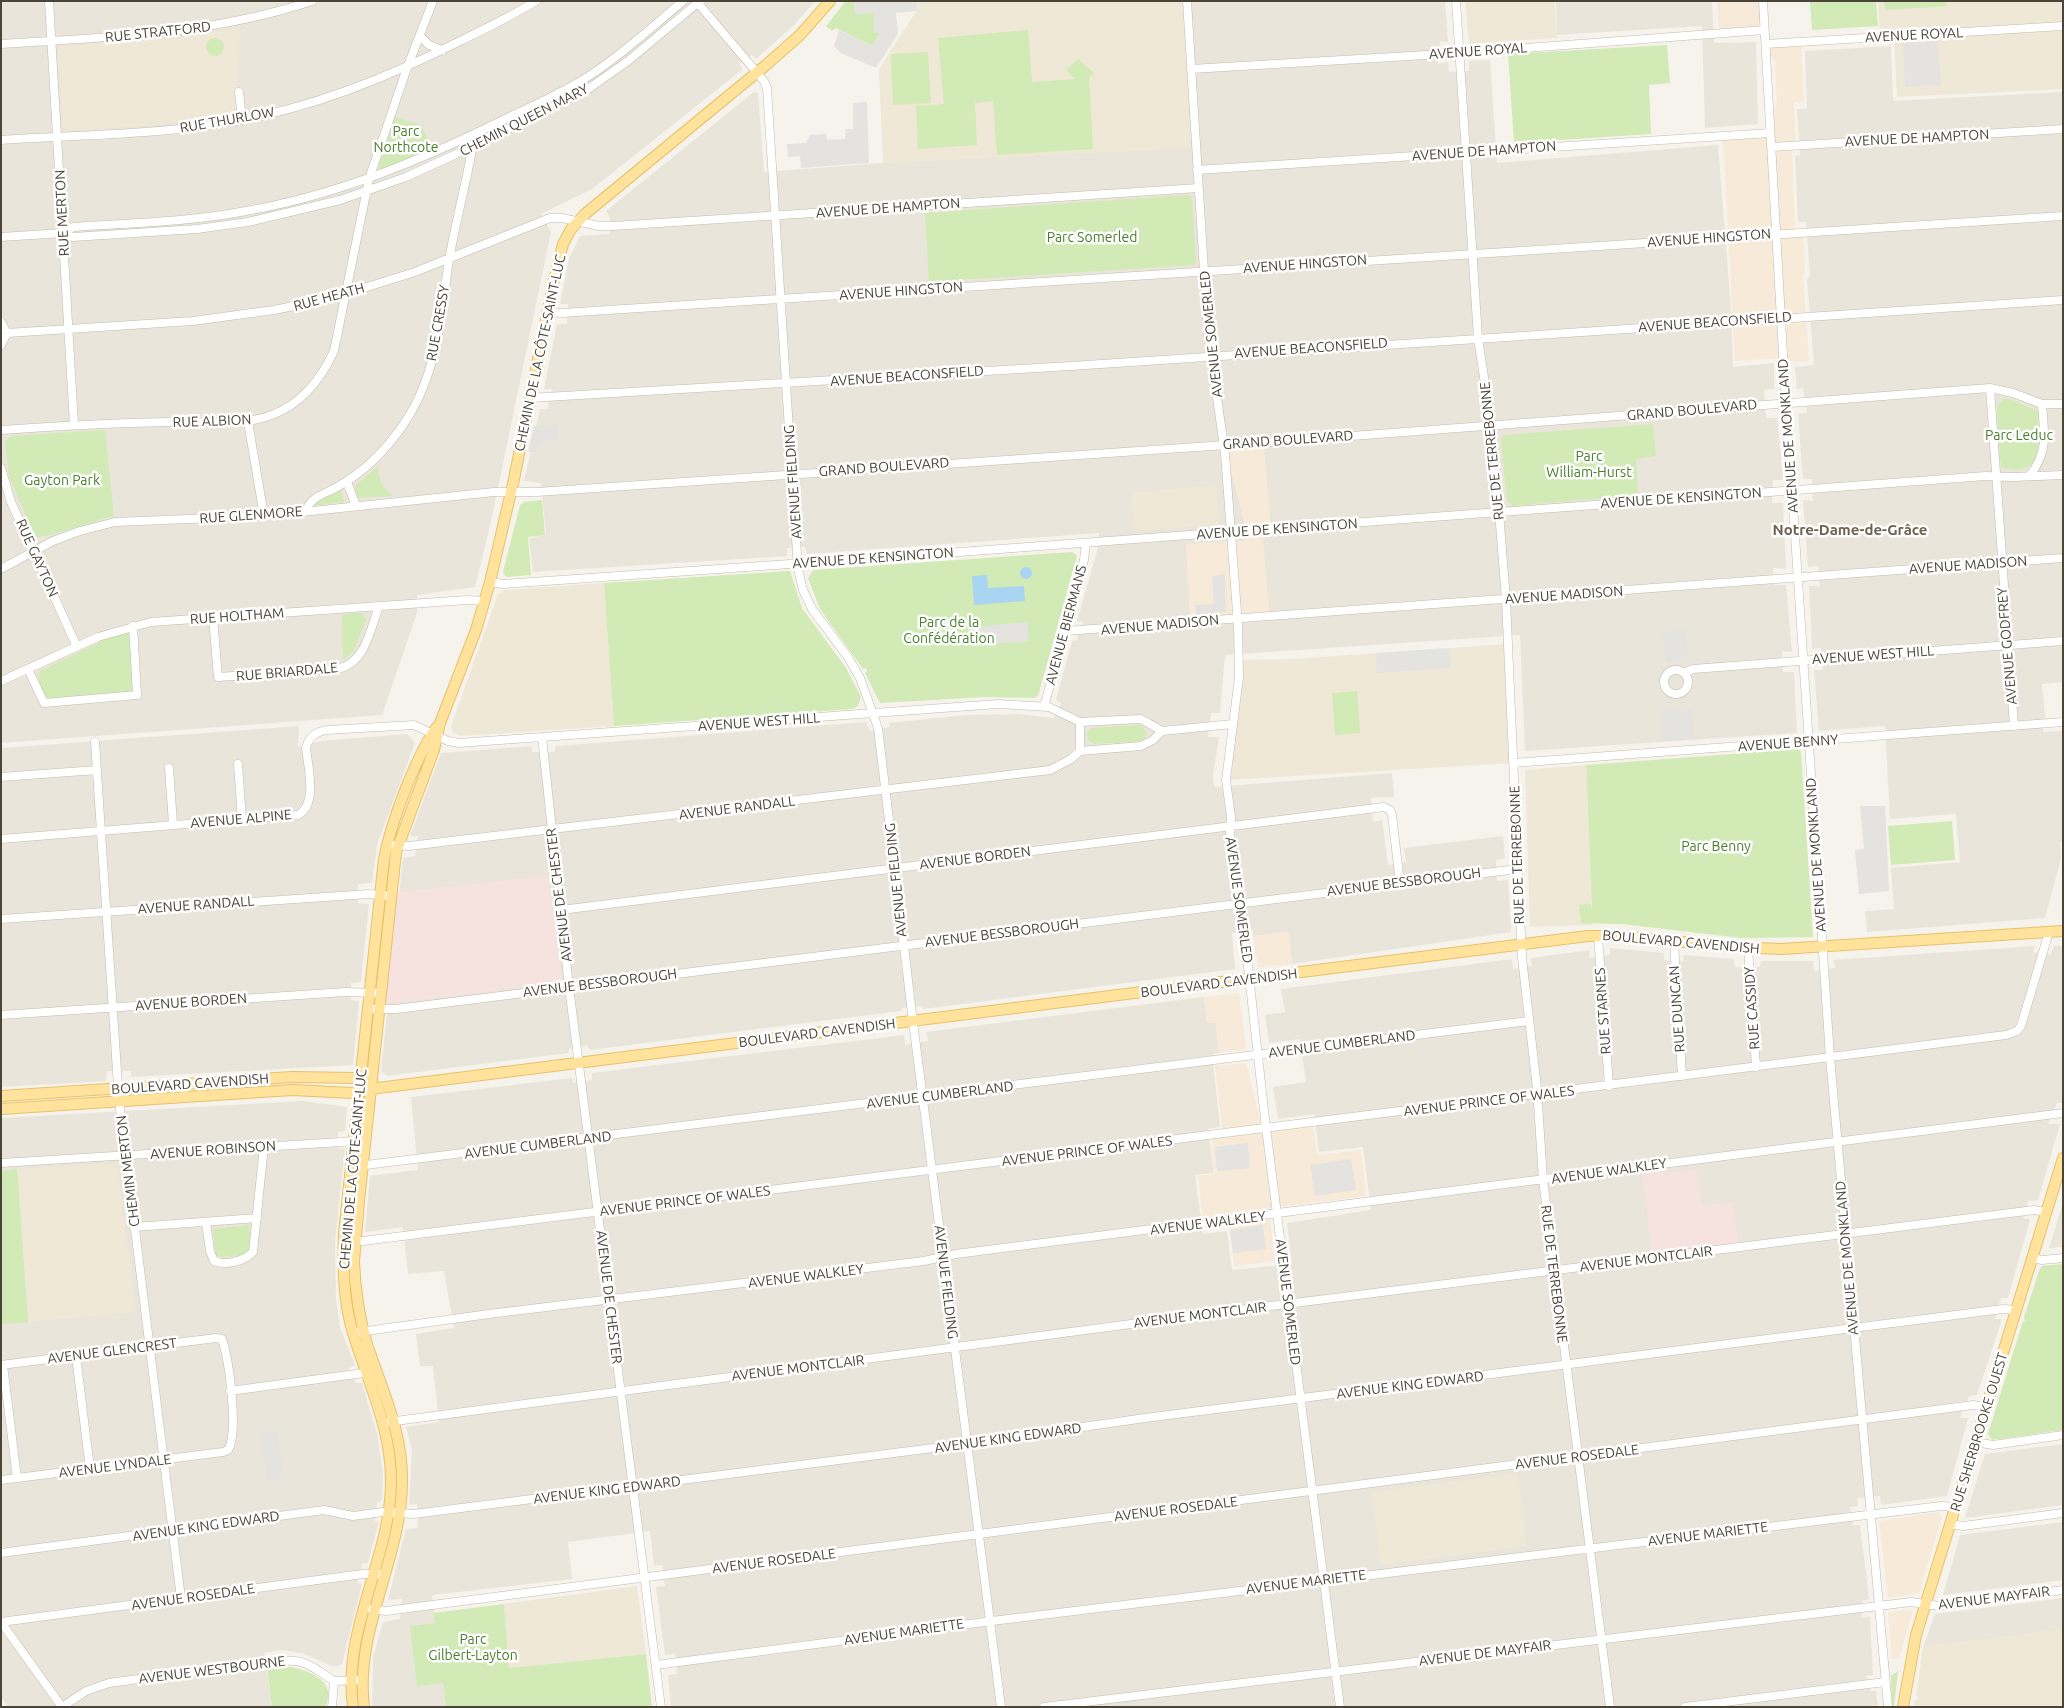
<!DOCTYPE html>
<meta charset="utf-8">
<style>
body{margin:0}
#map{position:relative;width:2064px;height:1708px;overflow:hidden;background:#f6f3ec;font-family:Ubuntu,sans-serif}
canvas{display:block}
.frame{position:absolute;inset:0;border:2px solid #4b4439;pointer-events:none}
</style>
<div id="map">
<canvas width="2064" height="1708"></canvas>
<div class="frame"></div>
</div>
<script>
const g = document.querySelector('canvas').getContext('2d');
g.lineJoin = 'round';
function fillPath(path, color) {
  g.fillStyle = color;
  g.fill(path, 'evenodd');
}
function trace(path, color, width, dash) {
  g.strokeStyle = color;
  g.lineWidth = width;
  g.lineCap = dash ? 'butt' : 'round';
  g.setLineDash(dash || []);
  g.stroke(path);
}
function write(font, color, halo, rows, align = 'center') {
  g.font = font + ' Ubuntu,sans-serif';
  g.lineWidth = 5;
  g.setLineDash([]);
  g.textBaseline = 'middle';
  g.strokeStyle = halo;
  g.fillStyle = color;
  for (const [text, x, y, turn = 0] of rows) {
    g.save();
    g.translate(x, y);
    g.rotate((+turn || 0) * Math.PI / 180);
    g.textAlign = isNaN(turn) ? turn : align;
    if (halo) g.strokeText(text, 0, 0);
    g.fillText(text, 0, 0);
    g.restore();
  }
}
const residential = new Path2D(`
 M1,1H815L794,25L756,59L752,55L739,64L743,69L592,189L541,214L551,232L490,526L475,587L417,595V613L382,715L1,743Z
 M1187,1H1445L1448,42L1440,41L1438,64L1448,62L1449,72L1469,71V61L1490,60L1497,163L1718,145L1731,309L1733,367L1774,363V389L1764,390L1766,418H1777L1783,480H1773L1772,503H1783L1786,569L1773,568L1774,585H1786L1792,652L1782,651L1783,672H1794L1797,733L1525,751L1520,635L1225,655L1220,713H1211L1208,737H1219L1213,775L1214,787L1392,773L1394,797L1371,798L1373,822L1382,820L1388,865L1406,862L1404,848L1503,836L1505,858L1496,860L1497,881L1508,880L1511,932L1292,964L1288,932L1253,936V930L1232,933L1235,969L923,1009L922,1006L902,1008L901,1011L590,1050L587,1046L569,1049L568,1053L387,1076L381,1071L403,858L415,856L418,836H410L441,753L532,746V752H554L556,746L866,722L870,731L890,727L889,723L968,715L1019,714L1054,718L1061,703L1056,700L1072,641L1077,640L1083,622L1077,621L1097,551L1099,533L807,554L805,547L787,548V556L533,572L529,538L546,535L541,483L524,481L540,409H547L552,389H544L557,324H567L568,304H560L569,259L580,236L610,234V219L606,211L754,92L758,93L764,172L883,163L1119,150Z
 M1556,1H1712L1714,43L1756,42L1758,124L1705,128L1702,26L1557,35Z
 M1891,46L1893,101L2063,92V682L2042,684L2045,717L2043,732L2063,731V841L2060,842L2061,859L2045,918L1867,932L1865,911L1894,909L1891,868L1960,862L1956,814L1890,819L1885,726L1819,731L1814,670H1823L1821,648L1812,649L1809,586H1820L1818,566L1808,567L1803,500L1813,501L1812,479H1803L1798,414L1807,413L1803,388L1797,389L1795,367L1814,365L1807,279L1810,275L1806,222H1798L1795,156L1800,155L1797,109H1807L1805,51Z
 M299,726L298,747L321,741L407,734L415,743L377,845L372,883L358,884V903L369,904L361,982L351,983V1000L359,1001L353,1065L131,1077V1071H107L106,1081L1,1087V748Z
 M2035,946L2033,952L2051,954L2054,946H2063V1103H2057L2048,1124H2060L2038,1200L2028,1201L2024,1219H2030L2008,1298H2001L1995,1319H2002L1977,1395L1969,1396L1960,1418H1968L1947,1496L1881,1505L1880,1496L1858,1498V1506L1850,1507L1853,1526L1860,1525L1869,1599L1862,1601V1618L1870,1617L1873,1675L1866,1676L1870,1691H1876L1878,1707H671L668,1675L677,1674L675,1654L665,1655L656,1587L665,1586L662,1565L654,1566L650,1531L568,1542L572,1579L432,1595L446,1707H372L373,1658L383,1622L400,1619L402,1599L388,1600L406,1529L418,1528L417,1504L409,1505L412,1449L406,1427L439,1422L433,1366H420L416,1334L454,1328L444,1271L408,1274L403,1227L365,1232L370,1176L418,1170L411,1097L572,1078L573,1083L592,1080V1073L904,1035L905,1045L928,1041L926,1032L1204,997L1207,1023H1216L1219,1053L1212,1054L1220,1127L1208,1129L1214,1173L1195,1175L1203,1234L1227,1231L1232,1270L1292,1264L1287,1223L1371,1210L1363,1147L1319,1152L1314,1114L1278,1119L1273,1087L1306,1082L1300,1039L1269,1043L1265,1015L1285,1012L1281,989L1512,959L1513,969L1532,966L1531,958L1590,950L1589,958L1610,955V948L1664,953V960L1683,962L1684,955L1734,959L1735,967H1760L1761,961H1813L1814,971L1835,968L1834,960Z
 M303,1101L347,1107L345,1131L338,1132V1148L345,1149L335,1241L336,1299L340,1328L355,1365L348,1369L356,1383H362L377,1433L383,1473L382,1500L377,1503L375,1521L379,1522L368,1563L362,1564L357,1583L362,1584L342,1664L334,1667L302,1653L281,1650L264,1653L272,1707H8L1,1697V1118Z
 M2063,1203V1247L2049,1248Z
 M2063,1444V1505L1965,1518L1985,1454Z
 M2063,1522V1580L1943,1595L1960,1535Z
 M2063,1598V1630L1923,1647L1935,1614Z`);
const commercial = new Path2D(`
 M1717,1H1763L1764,30L1719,35Z
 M1801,42L1804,103L1794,102L1796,144L1792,145L1795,230H1803L1805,270L1803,277L1809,361L1794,362L1784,358L1735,361L1723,136L1770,133L1777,102L1775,61L1766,51V44Z
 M1264,445L1271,531L1262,532L1270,618L1190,625L1186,544L1245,541L1244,522L1225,448Z
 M1289,932L1292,964L1258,967L1253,936Z
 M1239,993L1246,1047L1243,1050L1219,1053L1216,1023H1207L1204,997Z
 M1246,1063L1263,1131L1313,1125L1317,1155L1361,1150L1366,1196L1269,1208L1275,1261L1234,1266L1228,1216L1203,1219L1198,1176L1215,1174L1211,1136L1223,1134L1215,1066Z
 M1939,1512L1942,1517L1919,1593L1888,1598L1879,1521Z
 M1910,1609L1913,1611L1899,1659H1892L1888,1613Z`);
const education = new Path2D(`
 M918,1H1187L1196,148L883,163L879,69L917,10Z
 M1465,1H1555L1557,38L1469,44Z
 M1878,1H2063V89L1897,97L1894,36L1880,37Z
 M240,28L238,86L234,90L235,111L233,116L148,126L71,130L63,128L58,50L61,46L172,39Z
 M1216,485L1219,525L1134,531L1131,493Z
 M604,583L614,726L461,736L453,733L451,726L498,594L505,590Z
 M1508,644L1513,763L1226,780L1240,660L1292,659Z
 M1586,765L1592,925L1530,927L1525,770Z
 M117,1163L136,1312L28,1322L17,1169Z
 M1518,1473L1526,1546L1381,1565L1372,1492Z
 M637,1586L646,1654L509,1668L504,1604Z
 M2063,1629V1707H1914L1915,1700H1918V1697L1916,1696L1923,1647Z`);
const medical = new Path2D(`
 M548,876L562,978L559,982L379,1005L392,893Z
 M1696,1170L1702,1206L1732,1202L1739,1245L1652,1256L1642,1174Z`);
const green = new Path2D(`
 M846,1H854L855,14L874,13L875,33H881L872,46L836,28L832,31L826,26Z
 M1810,1H1876L1878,26L1812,30Z
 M1884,1H1946L1947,6L1885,10Z
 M1028,30L1032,82L1075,79L1066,70L1078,59L1094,73L1089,78L1093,149L997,155L993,101L975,103L977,145L918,149L916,106L944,104L938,38Z
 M206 47a9 9 0 1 1 18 0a9 9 0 1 1-18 0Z
 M1667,45L1670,83L1649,85L1651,134L1514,143L1508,54Z
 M928,52L931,103L893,105L891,54Z
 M395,117L421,125L432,148L380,170L379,165Z
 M1188,195L1192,198L1196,262L1194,265L929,282L925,213Z
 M2005,398L2037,410C2040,437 2045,481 2002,467L2000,461L1997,408L1998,404Z
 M1653,424L1656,456L1636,459L1638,495L1513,506L1507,501L1501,439L1504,435Z
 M105,430L114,516C100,519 44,539 35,537L9,476L5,441L11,436Z
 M379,465C376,478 383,488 393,496L358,498L355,493V486Z
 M341,490L344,502L313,506L312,503Z
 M542,500L545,535L528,537L531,575L506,577L503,572L520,505L524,502Z
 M1072,552L1077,556L1038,696L1034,698L985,697L880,703L865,673L867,671L866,668L863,669L820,609L808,578L813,570Z
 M790,571L802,608L846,668L861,697L858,706L853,709L614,726L604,583Z
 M362,613L366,620L354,650L343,660L342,614Z
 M133,626L137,695L44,703L38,680L40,671Z
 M1357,691L1360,733L1335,735L1332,693Z
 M1140,725L1146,732V737L1142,741L1094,744L1088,740L1087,732L1092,728Z
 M1799,749L1801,752L1813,937L1741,938L1622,924L1581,923L1579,905L1591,904L1592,912L1586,765Z
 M1952,821L1955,860L1891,865L1888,826Z
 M17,1169L28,1322L1,1324V1171Z
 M249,1225C250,1234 252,1247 246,1255L220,1257L216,1255L213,1232L214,1229Z
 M2063,1264V1430L1992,1440L1988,1434L2023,1321H2025L2024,1317L2039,1271L2042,1266Z
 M504,1604L509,1668L646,1654L652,1707H446L443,1683L417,1686L410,1626L435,1623L433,1613Z
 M284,1666C304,1668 340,1680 325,1707H272L267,1668Z
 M1898,1671L1894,1707H1892L1891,1676Z`);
const parking = new Path2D(`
 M854,1H917V11L896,13L898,34L876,68L841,53L834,46L839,30L872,46L881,34L875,33L874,13L855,14Z
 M1938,40L1941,85L1905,87L1903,42Z
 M867,102L869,163L801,168L800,156L788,157L787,144L806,143L810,135L826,134L827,140L845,139L846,129H853V103Z
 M558,425L557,441L538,445L537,452H528L534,426Z
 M1225,574L1226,612L1196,615L1195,605L1214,604L1212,576Z
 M1027,622L1028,641L975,645L973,627Z
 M1685,629L1689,659L1666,662L1662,632Z
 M1449,648L1451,668L1377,673L1376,653Z
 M1692,708L1694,739L1664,741L1661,710Z
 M1860,806H1885L1889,891L1859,894L1855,850L1864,849Z
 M1248,1143L1250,1168L1217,1171L1215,1147Z
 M1351,1159L1356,1190L1315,1196L1310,1165Z
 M1263,1225L1266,1249L1233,1253L1230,1230Z
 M277,1431L284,1478L268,1481L260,1433Z`);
const water = new Path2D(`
 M1020 573a6 6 0 1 1 12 0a6 6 0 1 1-12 0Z
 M987,575L988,588L1024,586L1025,601L974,605L972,576Z`);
const minor = new Path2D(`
 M49,1L74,425
 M696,1L764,81L767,88L798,569L803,590L812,609L848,657L860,678L878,728L913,1022L1001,1707
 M1187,1L1208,334L1225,454L1238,625L1239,677L1226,780L1231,817L1230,835L1233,861L1237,868L1266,1128L1340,1707
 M1456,1L1478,338L1493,436L1506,600L1522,958L1537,1088L1543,1180L1610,1707
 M1763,1L1784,372L1830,1057L1888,1707
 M420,36L429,45L442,50
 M1,44C109,37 209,35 312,1
 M1766,44L2063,26
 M1191,69L1460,53L1764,30
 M239,92L242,120
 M1,140C78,135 156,135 231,122C311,108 384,79 456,43C483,30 510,17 536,1
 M1772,147L2063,129
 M1197,170L1770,133
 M63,233L73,227C131,223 189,222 246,211C337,195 419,161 501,121C532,106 563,93 592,74C624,53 653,26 683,1
 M1,237L63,233L73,237L197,229L248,222L340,200L406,177L478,144L588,89L628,61L700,1
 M547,312L562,313L2063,216
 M1,322L7,333L1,345
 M7,333L193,321L274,310L332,298L415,272L550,218H562L599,226H613L1198,188
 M1990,388L2014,726
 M529,398L1071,366L2063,300
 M248,422L264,516
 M1,430C57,426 113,423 169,422C203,421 240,427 272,415C301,404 321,379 334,351L369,179L407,68L433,1
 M1,468L11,502L77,647
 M2030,475C2049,451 2044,433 2042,404
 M347,482L356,506
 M306,511C310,497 325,494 337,487C366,471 389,447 407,419C436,374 441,319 448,266C454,229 464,192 471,155L470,144
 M1,569L53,541L80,531L115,522L264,516L494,492H537L1285,441L1990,388L2013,393L2042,404H2063
 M490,582L503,584L919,555L1986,476L2013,477L2063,475
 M213,618L218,677L337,669C366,663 370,630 379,606
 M1065,631L2063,558
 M28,669L44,703L137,695L133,626
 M1664 682a12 12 0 1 1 24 0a12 12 0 1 1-24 0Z
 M1684,673L1693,669L2063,641
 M1,681L98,637L151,622L467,600L485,601
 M1044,707L1084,560L1086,543
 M1080,722V751
 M542,737L569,987L661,1707
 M95,742L119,1101L181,1598
 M1513,763L2063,722
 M238,764L242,820
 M169,768L173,824
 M1,777L97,770
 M1,839L298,815C318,805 308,767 306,748C309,736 316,732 327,730L414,725L448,741L459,743L998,704L1049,707L1080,722L1141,719L1162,731L1233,724
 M394,845L409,846L1050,770L1071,759L1080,751L1141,746L1153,740L1162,731
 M561,910L1384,807L1390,810L1392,815L1400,883
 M1,919L369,894L390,896
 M1598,935L1609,1086
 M1674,941L1682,1076
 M1748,948L1756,1067
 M374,1009H396L1517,869
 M1,1015L345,992L380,993
 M1,1163L358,1141
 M358,1166L1529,1021
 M206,1222L210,1251L214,1261C225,1266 245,1261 253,1252L264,1146
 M134,1227L257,1218
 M344,1242L363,1241L2006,1035L2017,1031L2021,1026L2049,932
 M2032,1258L2042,1260L2063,1258
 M359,1332L489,1314L924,1261L956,1254L2063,1113
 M76,1356L90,1469
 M1,1365L216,1338L222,1339C229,1360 239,1432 228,1450L223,1452L1,1480
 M3,1365L17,1478
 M230,1391L371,1372
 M388,1422L1207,1314L2034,1210L2046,1212
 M1975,1442L1993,1445L2063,1435
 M1950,1524L1963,1526L2063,1513
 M1,1553L324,1510L353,1516L383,1512L414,1514L957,1445L1145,1418L2003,1309L2016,1310
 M370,1609L386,1611L1973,1405L1986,1407
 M1,1622L363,1574H379
 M1,1622L62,1707
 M656,1665L1000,1620L1941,1506L1956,1507
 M62,1707L86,1691L109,1683L273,1661C306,1658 309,1665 334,1681L362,1680
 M332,1707L334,1681
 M1044,1707L1911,1602L1939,1606L2063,1590
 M1685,1707L1885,1682`);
const major = new Path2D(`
 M1,1096L292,1077L354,1078L365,1083
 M1,1109L292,1090L353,1093L378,1088L1588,936H1624L1733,947L1782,949L2063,931
 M353,1707C342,1630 390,1559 391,1484C392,1427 366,1379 351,1326C343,1295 343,1264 344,1232L384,859C391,822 415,759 436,728
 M364,1707C354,1628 403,1557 402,1479C402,1430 382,1390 367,1344C359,1317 355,1289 354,1261L359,1201L396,852L434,750L440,723L476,630L490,582L514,479L554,279L563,244L571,229L585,214L766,65L800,35L830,1
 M1903,1707L1916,1635L2063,1158`);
const streetNames = [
 ["RUE STRATFORD",158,32,-6],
 ["AVENUE ROYAL",1914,35,-3],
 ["AVENUE ROYAL",1478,51,-4],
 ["RUE THURLOW",227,120,-10],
 ["CHEMIN QUEEN MARY",524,120,-27],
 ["AVENUE DE HAMPTON",1917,138,-3],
 ["AVENUE DE HAMPTON",1484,151,-4],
 ["AVENUE DE HAMPTON",888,208,-4],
 ["RUE MERTON",62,213,-93],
 ["AVENUE HINGSTON",1709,238,-4],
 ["AVENUE HINGSTON",1305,264,-4],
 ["AVENUE HINGSTON",901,291,-4],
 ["RUE HEATH",329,297,-15],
 ["AVENUE BEACONSFIELD",1715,322,-4],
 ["RUE CRESSY",438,323,-80],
 ["AVENUE SOMERLED",1211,334,-96],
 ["AVENUE BEACONSFIELD",1311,348,-4],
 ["CHEMIN DE LA CÔTE-SAINT-LUC",540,353,-78],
 ["AVENUE BEACONSFIELD",907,376,-4],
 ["GRAND BOULEVARD",1692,410,-5],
 ["RUE ALBION",212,421,-2],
 ["AVENUE DE MONKLAND",1788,436,-94],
 ["GRAND BOULEVARD",1288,440,-4],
 ["RUE DE TERREBONNE",1492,451,-96],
 ["GRAND BOULEVARD",884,467,-4],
 ["AVENUE FIELDING",793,482,-94],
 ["AVENUE DE KENSINGTON",1681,498,-4],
 ["RUE GLENMORE",251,515,-4],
 ["AVENUE DE KENSINGTON",1277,529,-4],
 ["RUE GAYTON",37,558,66],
 ["AVENUE DE KENSINGTON",873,558,-4],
 ["AVENUE MADISON",1968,565,-4],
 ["AVENUE MADISON",1564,595,-4],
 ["RUE HOLTHAM",237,616,-4],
 ["AVENUE BIERMANS",1066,625,-75],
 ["AVENUE MADISON",1160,625,-5],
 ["AVENUE GODFREY",2007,646,-95],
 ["AVENUE WEST HILL",1873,655,-4],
 ["RUE BRIARDALE",287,672,-5],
 ["AVENUE WEST HILL",759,722,-4],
 ["AVENUE BENNY",1788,743,-4],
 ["AVENUE RANDALL",737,808,-7],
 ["AVENUE ALPINE",241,819,-5],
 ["RUE DE TERREBONNE",1517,855,-92],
 ["AVENUE DE MONKLAND",1816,855,-94],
 ["AVENUE BORDEN",975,858,-7],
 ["AVENUE FIELDING",896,880,-96],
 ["AVENUE BESSBOROUGH",1404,882,-7],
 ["AVENUE DE CHESTER",559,895,-97],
 ["AVENUE SOMERLED",1239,900,82],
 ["AVENUE RANDALL",196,905,-4],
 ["AVENUE BESSBOROUGH",1002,933,-7],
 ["BOULEVARD CAVENDISH",1681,942,5],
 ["AVENUE BESSBOROUGH",600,983,-7],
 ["BOULEVARD CAVENDISH",1219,983,-7],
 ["AVENUE BORDEN",191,1002,-4],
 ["RUE CASSIDY",1752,1008,-94],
 ["RUE DUNCAN",1677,1009,-94],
 ["RUE STARNES",1603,1011,-94],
 ["BOULEVARD CAVENDISH",817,1033,-7],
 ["AVENUE CUMBERLAND",1342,1044,-7],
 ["BOULEVARD CAVENDISH",190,1084,-4],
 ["AVENUE CUMBERLAND",940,1095,-7],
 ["AVENUE PRINCE OF WALES",1489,1101,-7],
 ["AVENUE CUMBERLAND",538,1145,-7],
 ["AVENUE ROBINSON",213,1150,-4],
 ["AVENUE PRINCE OF WALES",1087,1151,-7],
 ["CHEMIN DE LA CÔTE-SAINT-LUC",353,1169,-85],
 ["CHEMIN MERTON",128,1171,-97],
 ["AVENUE WALKLEY",1609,1171,-8],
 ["AVENUE PRINCE OF WALES",685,1201,-7],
 ["AVENUE WALKLEY",1208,1223,-7],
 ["AVENUE DE MONKLAND",1847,1258,-95],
 ["AVENUE MONTCLAIR",1646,1259,-7],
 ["RUE DE TERREBONNE",1554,1274,83],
 ["AVENUE WALKLEY",806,1276,-7],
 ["AVENUE FIELDING",946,1282,83],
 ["AVENUE DE CHESTER",609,1297,83],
 ["AVENUE SOMERLED",1288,1302,83],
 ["AVENUE MONTCLAIR",1200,1315,-7],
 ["AVENUE GLENCREST",112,1351,-7],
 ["AVENUE MONTCLAIR",798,1368,-7],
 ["AVENUE KING EDWARD",1410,1385,-7],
 ["RUE SHERBROOKE OUEST",1979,1432,-73],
 ["AVENUE KING EDWARD",1008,1438,-8],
 ["AVENUE ROSEDALE",1577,1457,-7],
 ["AVENUE LYNDALE",115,1466,-7],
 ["AVENUE KING EDWARD",607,1490,-7],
 ["AVENUE ROSEDALE",1176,1509,-7],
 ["AVENUE KING EDWARD",206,1526,-8],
 ["AVENUE MARIETTE",1708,1534,-7],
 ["AVENUE ROSEDALE",774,1561,-7],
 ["AVENUE MARIETTE",1306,1582,-7],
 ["AVENUE ROSEDALE",193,1597,-8],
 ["AVENUE MAYFAIR",1994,1598,-7],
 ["AVENUE MARIETTE",904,1632,-8],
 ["AVENUE DE MAYFAIR",1485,1653,-7],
 ["AVENUE WESTBOURNE",212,1670,-7]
];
const parkNames = [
 ["Parc",406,131],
 ["Northcote",406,147],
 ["Parc Somerled",1092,237],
 ["Parc Leduc",2019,435],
 ["Parc",1589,456],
 ["William-Hurst",1589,472],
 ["Gayton Park",62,480],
 ["Parc de la",949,622],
 ["Confédération",949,638],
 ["Parc Benny",1716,846],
 ["Parc",473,1639],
 ["Gilbert-Layton",473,1655]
];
const neighbourhoodNames = [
 ["Notre-Dame-de-Grâce",1850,530]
];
fillPath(residential, '#eae5da');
fillPath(commercial, '#f7ead8');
fillPath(education, '#efe8d6');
fillPath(medical, '#f6e3e0');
fillPath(green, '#d2eab5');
fillPath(parking, '#e5e3e0');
fillPath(water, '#a9d4f2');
trace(minor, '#c2bbae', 9);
trace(major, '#e6c16a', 12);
trace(minor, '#fff', 8);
trace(major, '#ffe39c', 10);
write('14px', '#4b4439', '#fff', streetNames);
write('14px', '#4a7f2a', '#fff', parkNames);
write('bold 15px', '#6e6250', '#fff', neighbourhoodNames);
</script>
